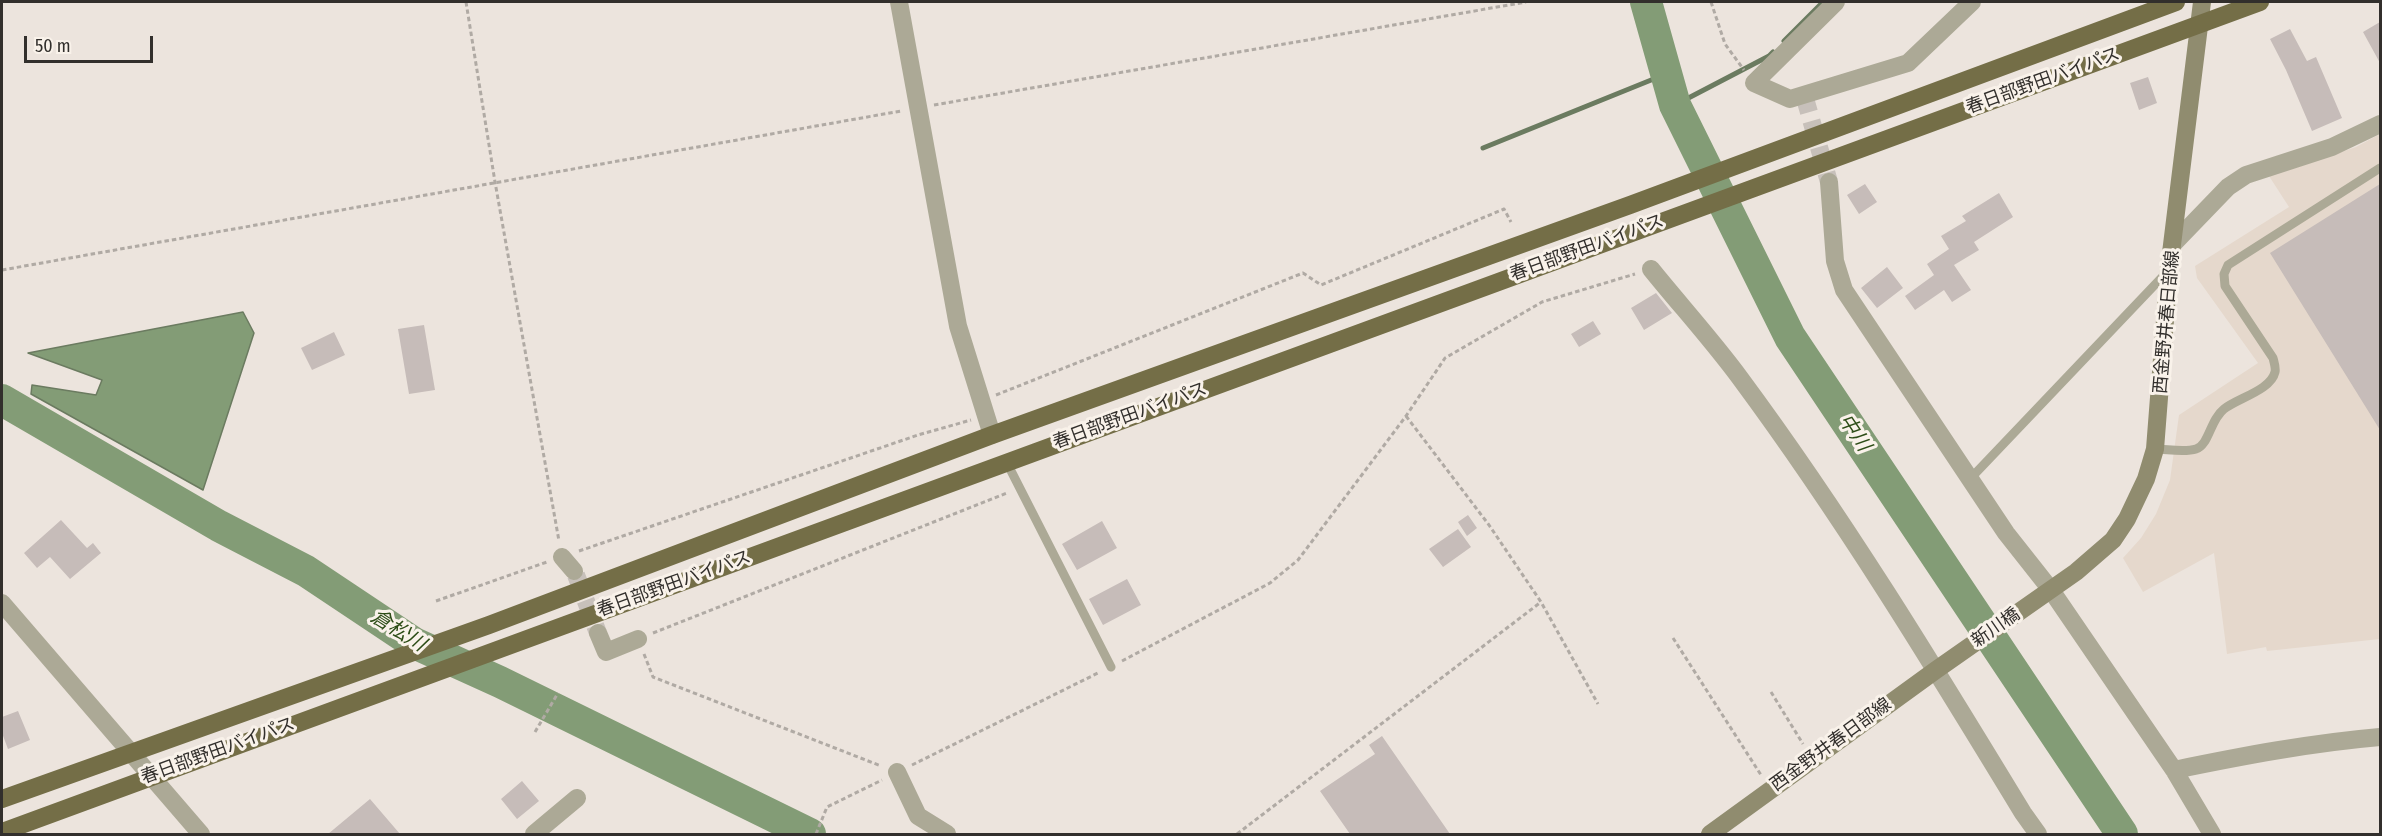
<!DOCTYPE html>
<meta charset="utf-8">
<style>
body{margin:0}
#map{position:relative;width:2382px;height:836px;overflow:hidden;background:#ece4dd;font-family:"Fira Sans Condensed",sans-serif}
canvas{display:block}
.frame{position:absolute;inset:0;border:3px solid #322f2c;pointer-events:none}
.scale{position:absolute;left:24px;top:36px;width:129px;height:27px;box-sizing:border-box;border:3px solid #322f2c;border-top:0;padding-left:8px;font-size:18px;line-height:21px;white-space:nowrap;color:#322f2c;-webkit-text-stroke:4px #f9f2ea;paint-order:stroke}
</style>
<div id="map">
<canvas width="2382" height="836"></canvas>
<div class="frame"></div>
<div class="scale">50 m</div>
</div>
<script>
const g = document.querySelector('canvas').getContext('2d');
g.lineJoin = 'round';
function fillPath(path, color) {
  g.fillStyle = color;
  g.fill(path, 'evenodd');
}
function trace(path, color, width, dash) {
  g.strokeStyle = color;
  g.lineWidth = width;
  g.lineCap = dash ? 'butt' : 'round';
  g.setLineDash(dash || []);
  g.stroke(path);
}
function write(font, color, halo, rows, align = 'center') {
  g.font = font + ' "Fira Sans Condensed","Noto Sans JP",sans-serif';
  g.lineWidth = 6;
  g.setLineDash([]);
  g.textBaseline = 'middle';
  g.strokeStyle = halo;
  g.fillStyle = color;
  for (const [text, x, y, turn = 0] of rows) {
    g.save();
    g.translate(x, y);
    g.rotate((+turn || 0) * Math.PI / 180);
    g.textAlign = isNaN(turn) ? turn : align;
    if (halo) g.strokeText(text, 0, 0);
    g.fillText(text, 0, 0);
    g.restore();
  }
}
const built = new Path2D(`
 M2380,134V639L2267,651L2266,647L2227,654L2214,553L2143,592L2123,558L2141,538L2156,514L2170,480L2179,415L2258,363L2197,278L2195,266L2289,207L2269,176L2356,147Z`);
const water = new Path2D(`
 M243,312L254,333L203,490L31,394L32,385L96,395L102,380L28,353Z`);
const stream = new Path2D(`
 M1784,41L1823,2
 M1675,105L1769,56L1773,52
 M1483,148L1666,74`);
const river = new Path2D(`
 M1646,2L1675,105L1790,337L2122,834
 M2,400L219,526L306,571L414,643L500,682L810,834`);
const building = new Path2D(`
 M2380,22V63L2363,32Z
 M2290,29L2307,61L2316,57L2342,118L2312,131L2286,70L2270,39Z
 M2148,77L2157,103L2139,110L2130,83Z
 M1865,184L1877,202L1859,214L1847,195Z
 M2380,184V430L2270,253Z
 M1999,193L2013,217L1974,242L1979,250L1954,265L1971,290L1952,302L1944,290L1915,310L1905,296L1934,275L1927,264L1949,249L1941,236L1966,221L1962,216Z
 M1887,267L1903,288L1877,308L1861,288Z
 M1656,293L1672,313L1644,330L1631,308Z
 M1593,321L1601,334L1579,347L1571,334Z
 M424,325L435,390L409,394L398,329Z
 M334,332L345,355L312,370L301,348Z
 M1468,515L1477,528L1467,536L1458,522Z
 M61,520L87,548L93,543L101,553L70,579L50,557L37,568L24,553Z
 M1102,521L1117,548L1077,570L1062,544Z
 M1458,529L1471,547L1443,567L1429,549Z
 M1127,579L1141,605L1103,625L1089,599Z
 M18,711L30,740L8,749L2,733V717Z
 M1382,736L1450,834H1350L1320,791L1375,754L1369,745Z
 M522,781L539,801L517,819L501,799Z
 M370,799L400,834H328Z`);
const minorTunnel = new Path2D(`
 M1804,95L1829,182
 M576,575L598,633`);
const path = new Path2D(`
 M466,2L495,182L559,541
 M1711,2L1725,44L1744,70
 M934,105L1526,2
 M2,270L901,111
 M996,395L1303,273L1321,285L1504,209L1511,222
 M1406,416L1489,525L1541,602L1598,704
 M579,551L918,435L971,420
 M436,601L547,562
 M653,633L1007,493
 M1673,638L1761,775
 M644,654L653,677L881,766
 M1122,661L1270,583L1298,560L1406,416L1445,358L1542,302L1635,274
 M1771,692L1803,744
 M535,732L558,693
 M912,765L1100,672
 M816,834L827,807L882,780
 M1237,834L1541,602`);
const service = new Path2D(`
 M2155,449C2167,449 2184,453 2196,449C2209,445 2210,420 2224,409C2238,398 2271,390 2275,372C2276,368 2274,362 2273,358L2225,286L2224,274L2228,265L2380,168
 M1006,461L1111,667
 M1970,479L2167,272`);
const minor = new Path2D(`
 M899,2L958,326L992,435
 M1836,2L1754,83L1790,99L1908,63L1972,2
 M1829,182L1835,261L1844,290L2006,533L2051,590L2174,770L2212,834
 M2173,244L2228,187L2246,175L2332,147L2380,124
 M1651,269C1680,305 1712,340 1740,378C1843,517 1933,665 2023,813L2038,834
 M562,557L574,571
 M2,603L201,834
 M598,633L606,652L638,639
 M2174,770C2242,756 2310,743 2380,737
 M897,772L918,816L947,834
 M534,834L577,798`);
const secondary = new Path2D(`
 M1710,834L1936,670L2076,572L2113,540L2127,519L2146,479L2155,449L2169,269L2202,2`);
const trunk = new Path2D(`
 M2,799L489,625L992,435L1630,205L2176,2
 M2,832L2260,2`);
const streetNames = [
 ["春日部野田バイパス",2043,81,-20],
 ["春日部野田バイパス",1587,248,-20],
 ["西金野井春日部線",2167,322,-85],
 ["春日部野田バイパス",1130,416,-20],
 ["春日部野田バイパス",674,584,-20],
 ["新川橋",1996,628,-35],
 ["西金野井春日部線",1831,745,-36],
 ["春日部野田バイパス",218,751,-20]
];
const waterNames = [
 ["中川",1854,433,56],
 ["倉松川",398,631,32]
];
fillPath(built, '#e5d8cc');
fillPath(water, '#839c76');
trace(water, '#6b7b60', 1.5);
trace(stream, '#6b7b60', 5);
trace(river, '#839c76', 32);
fillPath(building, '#c6bcb9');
trace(minorTunnel, '#c7c0ba', 18, [18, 9]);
trace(path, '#b0aaa4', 3, [4.5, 3]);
trace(service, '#aca996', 9);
trace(minor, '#aca996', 18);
trace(secondary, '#908c6f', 18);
trace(trunk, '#746e47', 18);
write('18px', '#322f2c', '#f9f2ea', streetNames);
write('italic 20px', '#2d4d17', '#f9f2ea', waterNames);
</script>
